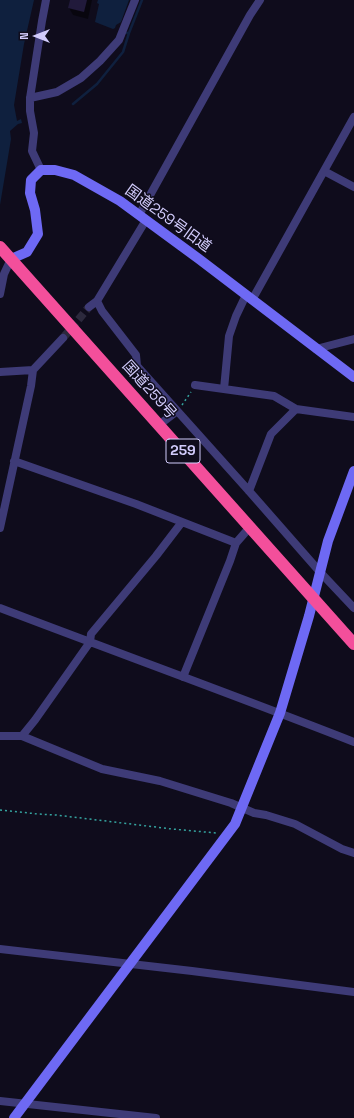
<!DOCTYPE html>
<meta charset="utf-8">
<style>
body{margin:0}
#map{position:relative;width:354px;height:1118px;overflow:hidden;background:#0f0c1c;font-family:"Space Grotesk",sans-serif}
canvas{display:block}
.north{position:absolute;left:16px;top:16px;width:40px;height:40px;-webkit-text-stroke:3px #0f0c1c;paint-order:stroke;rotate:270deg;font-size:11px;font-weight:700;line-height:16px;text-align:center;color:#d1cbfb}
.north::after{content:'';display:block;margin:auto;width:14px;height:18px;background:#d1cbfb;clip-path:polygon(50% 0,100% 100%,50% 72%,0 100%)}
</style>
<div id="map">
<canvas width="354" height="1118"></canvas>
<div class="north">N</div>
</div>
<script>
const g = document.querySelector('canvas').getContext('2d');
g.lineJoin = 'round';
function fillPath(path, color) {
  g.fillStyle = color;
  g.fill(path, 'evenodd');
}
function trace(path, color, width, dash) {
  g.strokeStyle = color;
  g.lineWidth = width;
  g.lineCap = dash ? 'butt' : 'round';
  g.setLineDash(dash || []);
  g.stroke(path);
}
function write(font, color, halo, rows, align = 'center') {
  g.font = font + ' "Space Grotesk","Noto Sans JP",sans-serif';
  g.lineWidth = 3;
  g.setLineDash([]);
  g.textBaseline = 'middle';
  g.strokeStyle = halo;
  g.fillStyle = color;
  for (const [text, x, y, turn = 0] of rows) {
    g.save();
    g.translate(x, y);
    g.rotate((+turn || 0) * Math.PI / 180);
    g.textAlign = isNaN(turn) ? turn : align;
    if (halo) g.strokeText(text, 0, 0);
    g.fillText(text, 0, 0);
    g.restore();
  }
}
const water = new Path2D(`
 M0,0H34L24,44L14,105L17,121L21,119L22,123L18,124L10,131L11,139L0,205Z
 M98,0H129L121,22L116,25L115,28L113,29L95,22L99,4L97,3Z`);
const shadow = new Path2D(`
 M71,0H92L88,19L73,15L69,8Z`);
const stream = new Path2D(`
 M127,33H129L142,0
 M73,104L97,84L123,52L129,33`);
const building = new Path2D(`
 M70,0H87L84,12L68,8Z`);
const streetTunnel = new Path2D(`
 M63,338L89,307`);
const path = new Path2D(`
 M182,405L191,392
 M0,810L38,814L56,815L172,829L216,833`);
const street = new Path2D(`
 M30,98L57,92L81,78L100,61L119,40L135,0
 M41,170L32,151L34,133L30,111V98L42,21L46,0
 M324,171L354,187
 M139,215L250,15L260,0
 M0,294L4,274L11,259
 M252,300L354,117
 M97,301L102,311L136,355L137,366L249,491L320,572L354,608
 M89,307L97,301L146,220
 M316,349L354,339
 M0,372L33,370
 M195,385L274,396L296,409
 M224,389L229,336L236,316L246,295
 M159,425L177,411
 M14,461L136,504L236,543
 M249,491L271,434L296,409L354,417
 M0,528L31,386L33,370L63,338
 M0,608C118,653 237,696 354,742
 M183,677L230,561L236,543L250,527
 M0,736H22L102,769L160,781L231,803L254,813L266,815L295,824L342,849L354,853
 M22,736L35,720L90,642L91,634L156,556L182,522
 M0,949L192,971L354,992
 M0,1101L156,1118`);
const secondary = new Path2D(`
 M11,259L27,252L38,234L35,210L30,193L31,180L41,170H55L74,175L120,201L199,259L354,377
 M14,1118L235,824L280,713L309,616L328,541L354,471`);
const highway = new Path2D(`
 M0,247L354,644`);
const shields = [
 [183,451,34]
];
const shieldNames = [
 ["259",183,451]
];
const streetNames = [
 ["国道259号旧道",168,219,36],
 ["国道259号",149,390,48]
];
fillPath(water, '#0f203e');
fillPath(shadow, '#0007');
trace(stream, '#0f203e', 2.5);
fillPath(building, '#211a3b');
trace(streetTunnel, '#2c293d', 8, [8, 4]);
trace(path, '#35a5a0', 1.5, [2, 3]);
trace(street, '#3e3b77', 8);
trace(secondary, '#6e69f4', 10);
trace(highway, '#f34f9b', 12);
for (const [x, y, w] of shields) {
  const box = new Path2D();
  box.roundRect(x - w / 2, y - 12, w, 24, 3);
  g.fillStyle = '#0f0c1c';
  g.fill(box);
  trace(box, '#d1cbfb', 1);
}
write('bold 14px', '#d1cbfb', null, shieldNames);
write('15px', '#d1cbfb', '#0f0c1c', streetNames);
</script>
